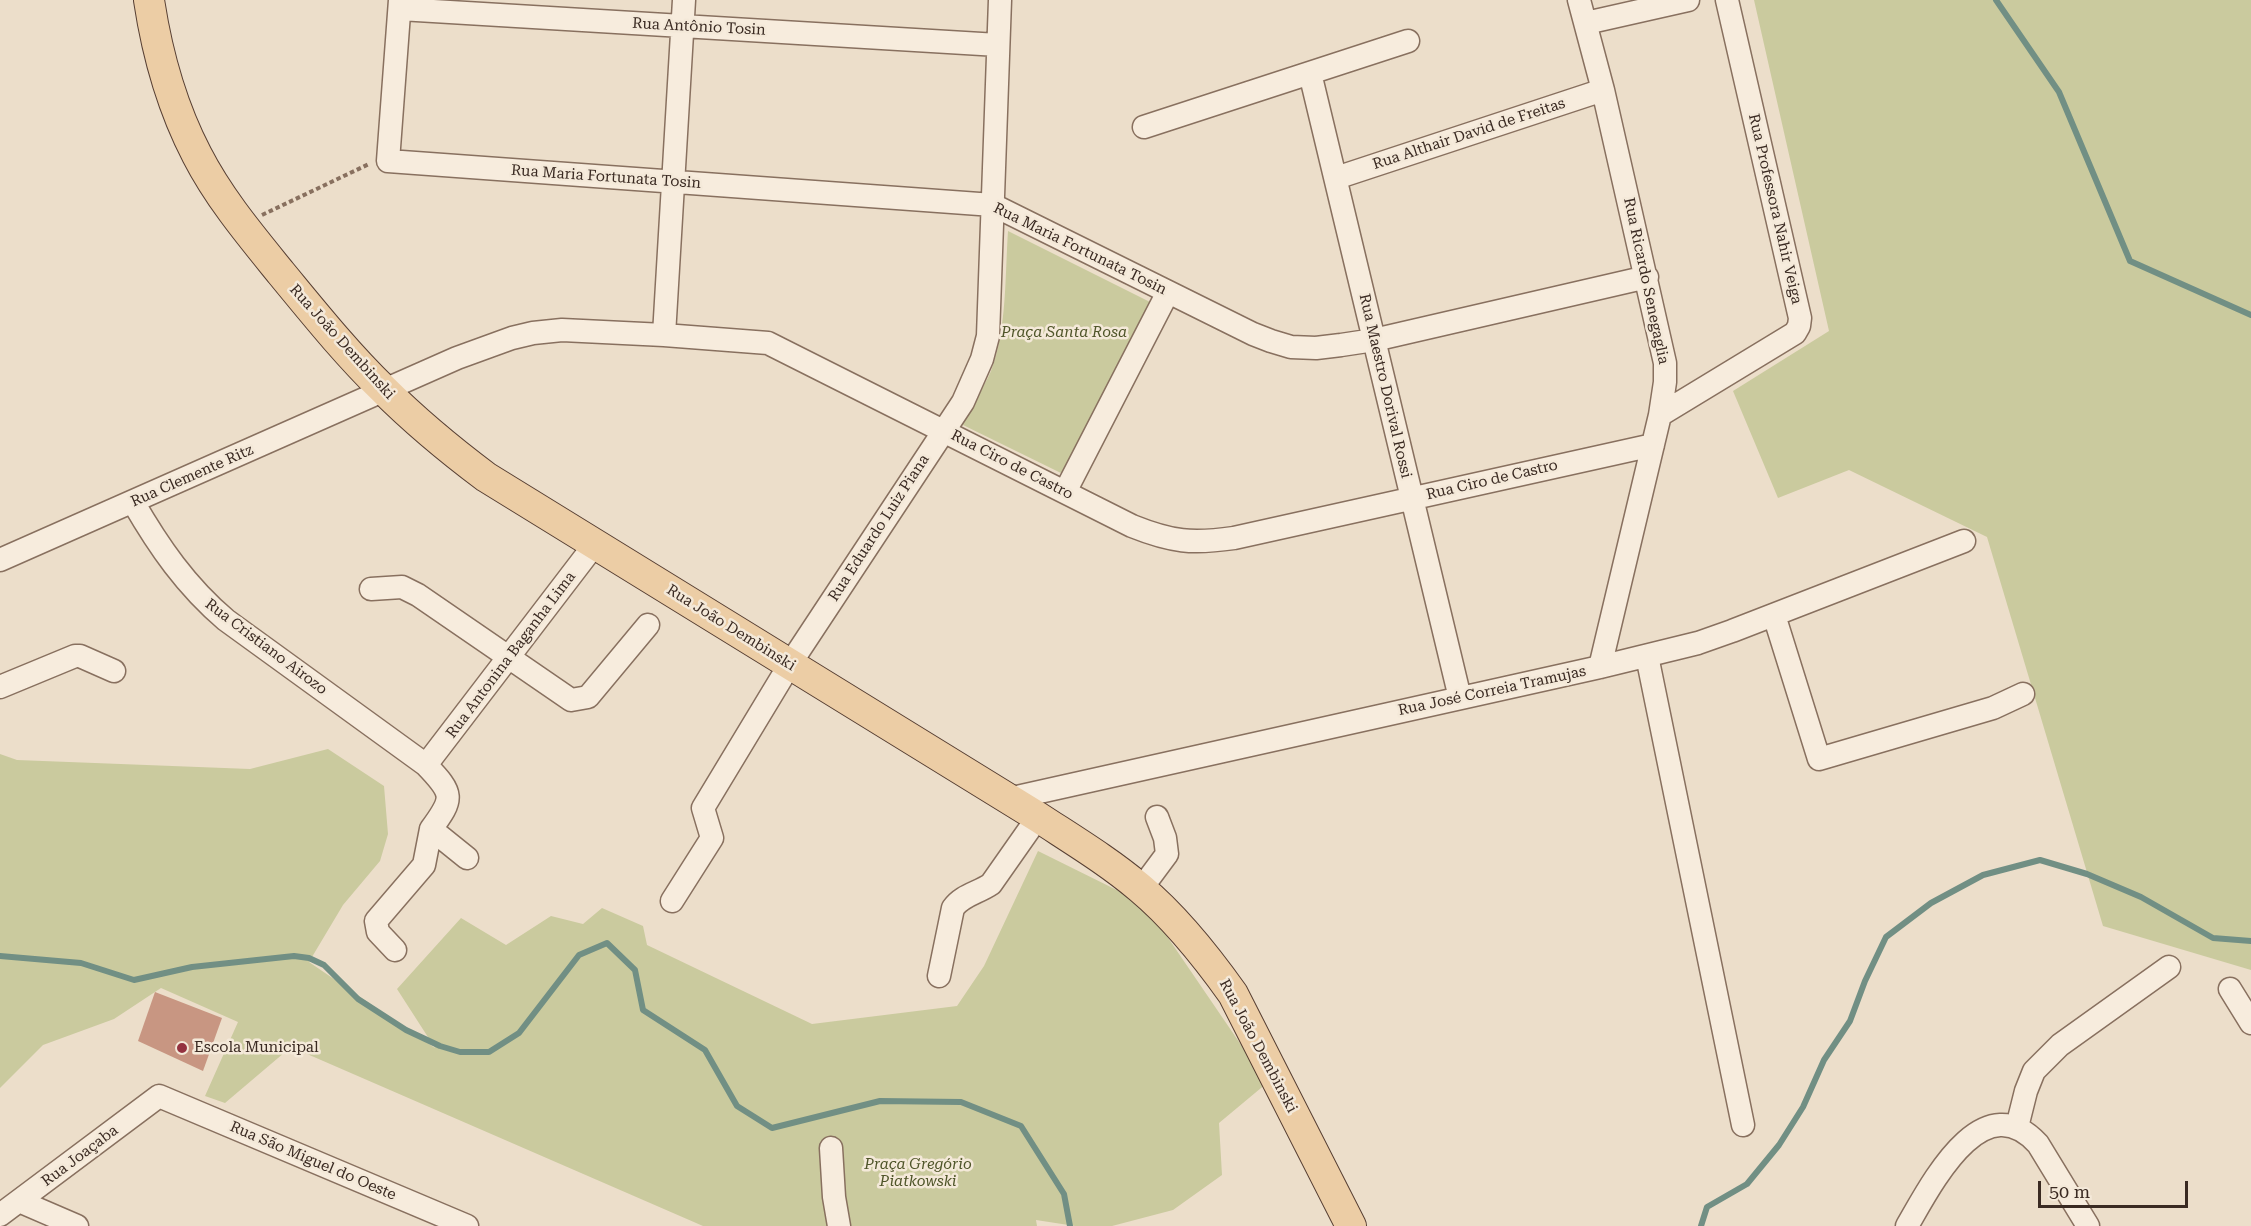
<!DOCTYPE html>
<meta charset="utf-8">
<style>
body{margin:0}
#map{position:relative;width:2251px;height:1226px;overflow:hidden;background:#ecdeca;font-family:"Roboto Serif",serif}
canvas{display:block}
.scale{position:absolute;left:2038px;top:1181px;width:150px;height:27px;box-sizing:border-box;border:3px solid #3a2a22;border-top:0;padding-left:8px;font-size:18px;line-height:21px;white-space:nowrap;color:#3a2a22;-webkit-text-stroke:4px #f4e9d9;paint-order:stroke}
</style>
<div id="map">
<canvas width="2251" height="1226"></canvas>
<div class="scale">50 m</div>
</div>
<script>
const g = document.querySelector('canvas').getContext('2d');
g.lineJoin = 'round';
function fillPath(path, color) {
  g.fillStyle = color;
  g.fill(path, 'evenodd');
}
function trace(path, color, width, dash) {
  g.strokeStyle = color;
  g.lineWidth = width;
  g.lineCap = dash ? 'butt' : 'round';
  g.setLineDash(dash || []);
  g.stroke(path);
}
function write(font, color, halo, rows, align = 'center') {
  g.font = font + ' "Roboto Serif",serif';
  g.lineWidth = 5;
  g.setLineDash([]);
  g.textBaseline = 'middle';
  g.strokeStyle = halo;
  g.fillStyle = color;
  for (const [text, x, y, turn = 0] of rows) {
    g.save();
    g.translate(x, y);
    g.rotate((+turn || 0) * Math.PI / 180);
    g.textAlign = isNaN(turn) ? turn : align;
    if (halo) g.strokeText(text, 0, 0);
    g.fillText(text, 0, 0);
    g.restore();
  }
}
const green = new Path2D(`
 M1754,0H2251V970L2103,926L1987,537L1849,470L1778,498L1733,391L1829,331Z
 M1008,231L1150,302L1065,475L961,424C972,406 983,389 991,371C1007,330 1005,275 1008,231Z
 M328,749L384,786L388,834L380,861L343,905L309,962L435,1048L397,989L461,918L506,945L551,916L583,924L602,908L643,926L647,945L812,1024L957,1006L984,966L1038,851L1145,904L1267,1083L1219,1123L1222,1175L1173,1210L1112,1226H1075L1036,1220L1037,1226H703L291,1047L225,1103L205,1096L238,1022L161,988L114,1019L43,1045L0,1088V754L17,760L250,769Z`);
const stream = new Path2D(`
 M1996,0L2059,92L2130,261L2251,315
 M0,956L81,963L134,980L192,967L294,956L309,958L324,965L358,999L406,1030L440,1046L460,1052H489L519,1033L579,955L607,943L635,970L643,1010L705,1050L737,1106L772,1128L880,1101L961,1102L1021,1126L1064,1194L1070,1226
 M1701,1226L1707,1207L1747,1184L1779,1145L1803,1107L1824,1060L1850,1021L1865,981L1886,937L1931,903L1983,875L2040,860L2087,874L2141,897L2213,938L2251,941`);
const building = new Path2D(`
 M155,992L222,1018L203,1071L138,1041Z`);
const path = new Path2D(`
 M262,215L369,164`);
const minor = new Path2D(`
 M400,0L388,161L993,205L1253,334L1271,341L1291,347L1316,348L1341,345L1374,340L1647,277
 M1579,0L1603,90L1665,363V382L1660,415L1600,667
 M400,9L998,45
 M1586,23L1688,0
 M1310,73L1460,698
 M1144,127L1408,41
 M1336,178L1603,90
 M664,335L684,0
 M1660,415L1795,333L1799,326L1800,318L1727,0
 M1065,492L1168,292
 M133,502C159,547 186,586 226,620L426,765C454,794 454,798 431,829L467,858
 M0,560L457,358L512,338L533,333L562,330L664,335L768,343L1132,526C1172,542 1192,544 1234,538L1653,445
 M371,589L402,587L418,595L571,700L588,697L648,625
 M1774,615L1819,759L1993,708L2023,694
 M1647,656L1743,1125
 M0,687L75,656H80L114,671
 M426,765L595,544
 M1008,799L1600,667L1698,643L1732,631L1964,541
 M1141,889L1167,854L1165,838L1157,817
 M672,901L712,838L703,808L790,664L963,402L982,359L988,336L1000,0
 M395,950L378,932L376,921L424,865L431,829
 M939,976L953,908C962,895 978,893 991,884L1038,817
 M2230,989L2251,1023
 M2017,1127L2026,1091L2034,1071L2060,1045L2169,967
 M831,1148L834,1197L839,1226
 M19,1201L77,1226
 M0,1215L159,1096L467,1226
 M1907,1226C1931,1185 1982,1083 2038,1144L2088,1226`);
const major = new Path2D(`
 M149,0C157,53 172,107 197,155C219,198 251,236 281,273C314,313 346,353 383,389C415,421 450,450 486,477L1038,817C1073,840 1108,861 1140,888C1176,918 1206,956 1233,994L1351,1226`);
const markers = [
 [182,1048,6,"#943240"]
];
const streetNames = [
 ["Rua Antônio Tosin",699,27,3],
 ["Rua Althair David de Freitas",1469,134,-18],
 ["Rua Maria Fortunata Tosin",606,177,4],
 ["Rua Professora Nahir Veiga",1775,209,77],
 ["Rua Maria Fortunata Tosin",1080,249,26],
 ["Rua Ricardo Senegaglia",1646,281,78],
 ["Rua João Dembinski",342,342,48],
 ["Rua Maestro Dorival Rossi",1385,386,77],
 ["Rua Ciro de Castro",1012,465,27],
 ["Rua Clemente Ritz",192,476,-24],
 ["Rua Ciro de Castro",1492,480,-13],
 ["Rua Eduardo Luiz Piana",879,528,-57],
 ["Rua João Dembinski",731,628,32],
 ["Rua Cristiano Airozo",266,647,37],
 ["Rua Antonina Baganha Lima",511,655,-53],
 ["Rua José Correia Tramujas",1492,691,-12],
 ["Rua João Dembinski",1258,1046,62],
 ["Rua Joaçaba",80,1156,-37],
 ["Rua São Miguel do Oeste",313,1161,23]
];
const parkNames = [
 ["Praça Santa Rosa",1064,333],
 ["Praça Gregório",918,1165],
 ["Piatkowski",918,1182]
];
const poiNames = [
 ["Escola Municipal",194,1048]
];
fillPath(green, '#caca9e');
trace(stream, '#718f84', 6);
fillPath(building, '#c89682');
trace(minor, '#88705f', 25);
trace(major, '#573f33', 32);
trace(path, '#88705f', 4, [4.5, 3]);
trace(minor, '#f7ecdd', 22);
trace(major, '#eccda5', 30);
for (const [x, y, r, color] of markers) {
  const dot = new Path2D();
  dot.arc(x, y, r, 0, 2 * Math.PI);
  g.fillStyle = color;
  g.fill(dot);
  trace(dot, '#f4e9d9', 2);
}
write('15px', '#3a2a22', '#f4e9d9', streetNames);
write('italic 15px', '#4f5529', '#f4e9d9', parkNames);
write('15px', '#3a2a22', '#f4e9d9', poiNames, 'left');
</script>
